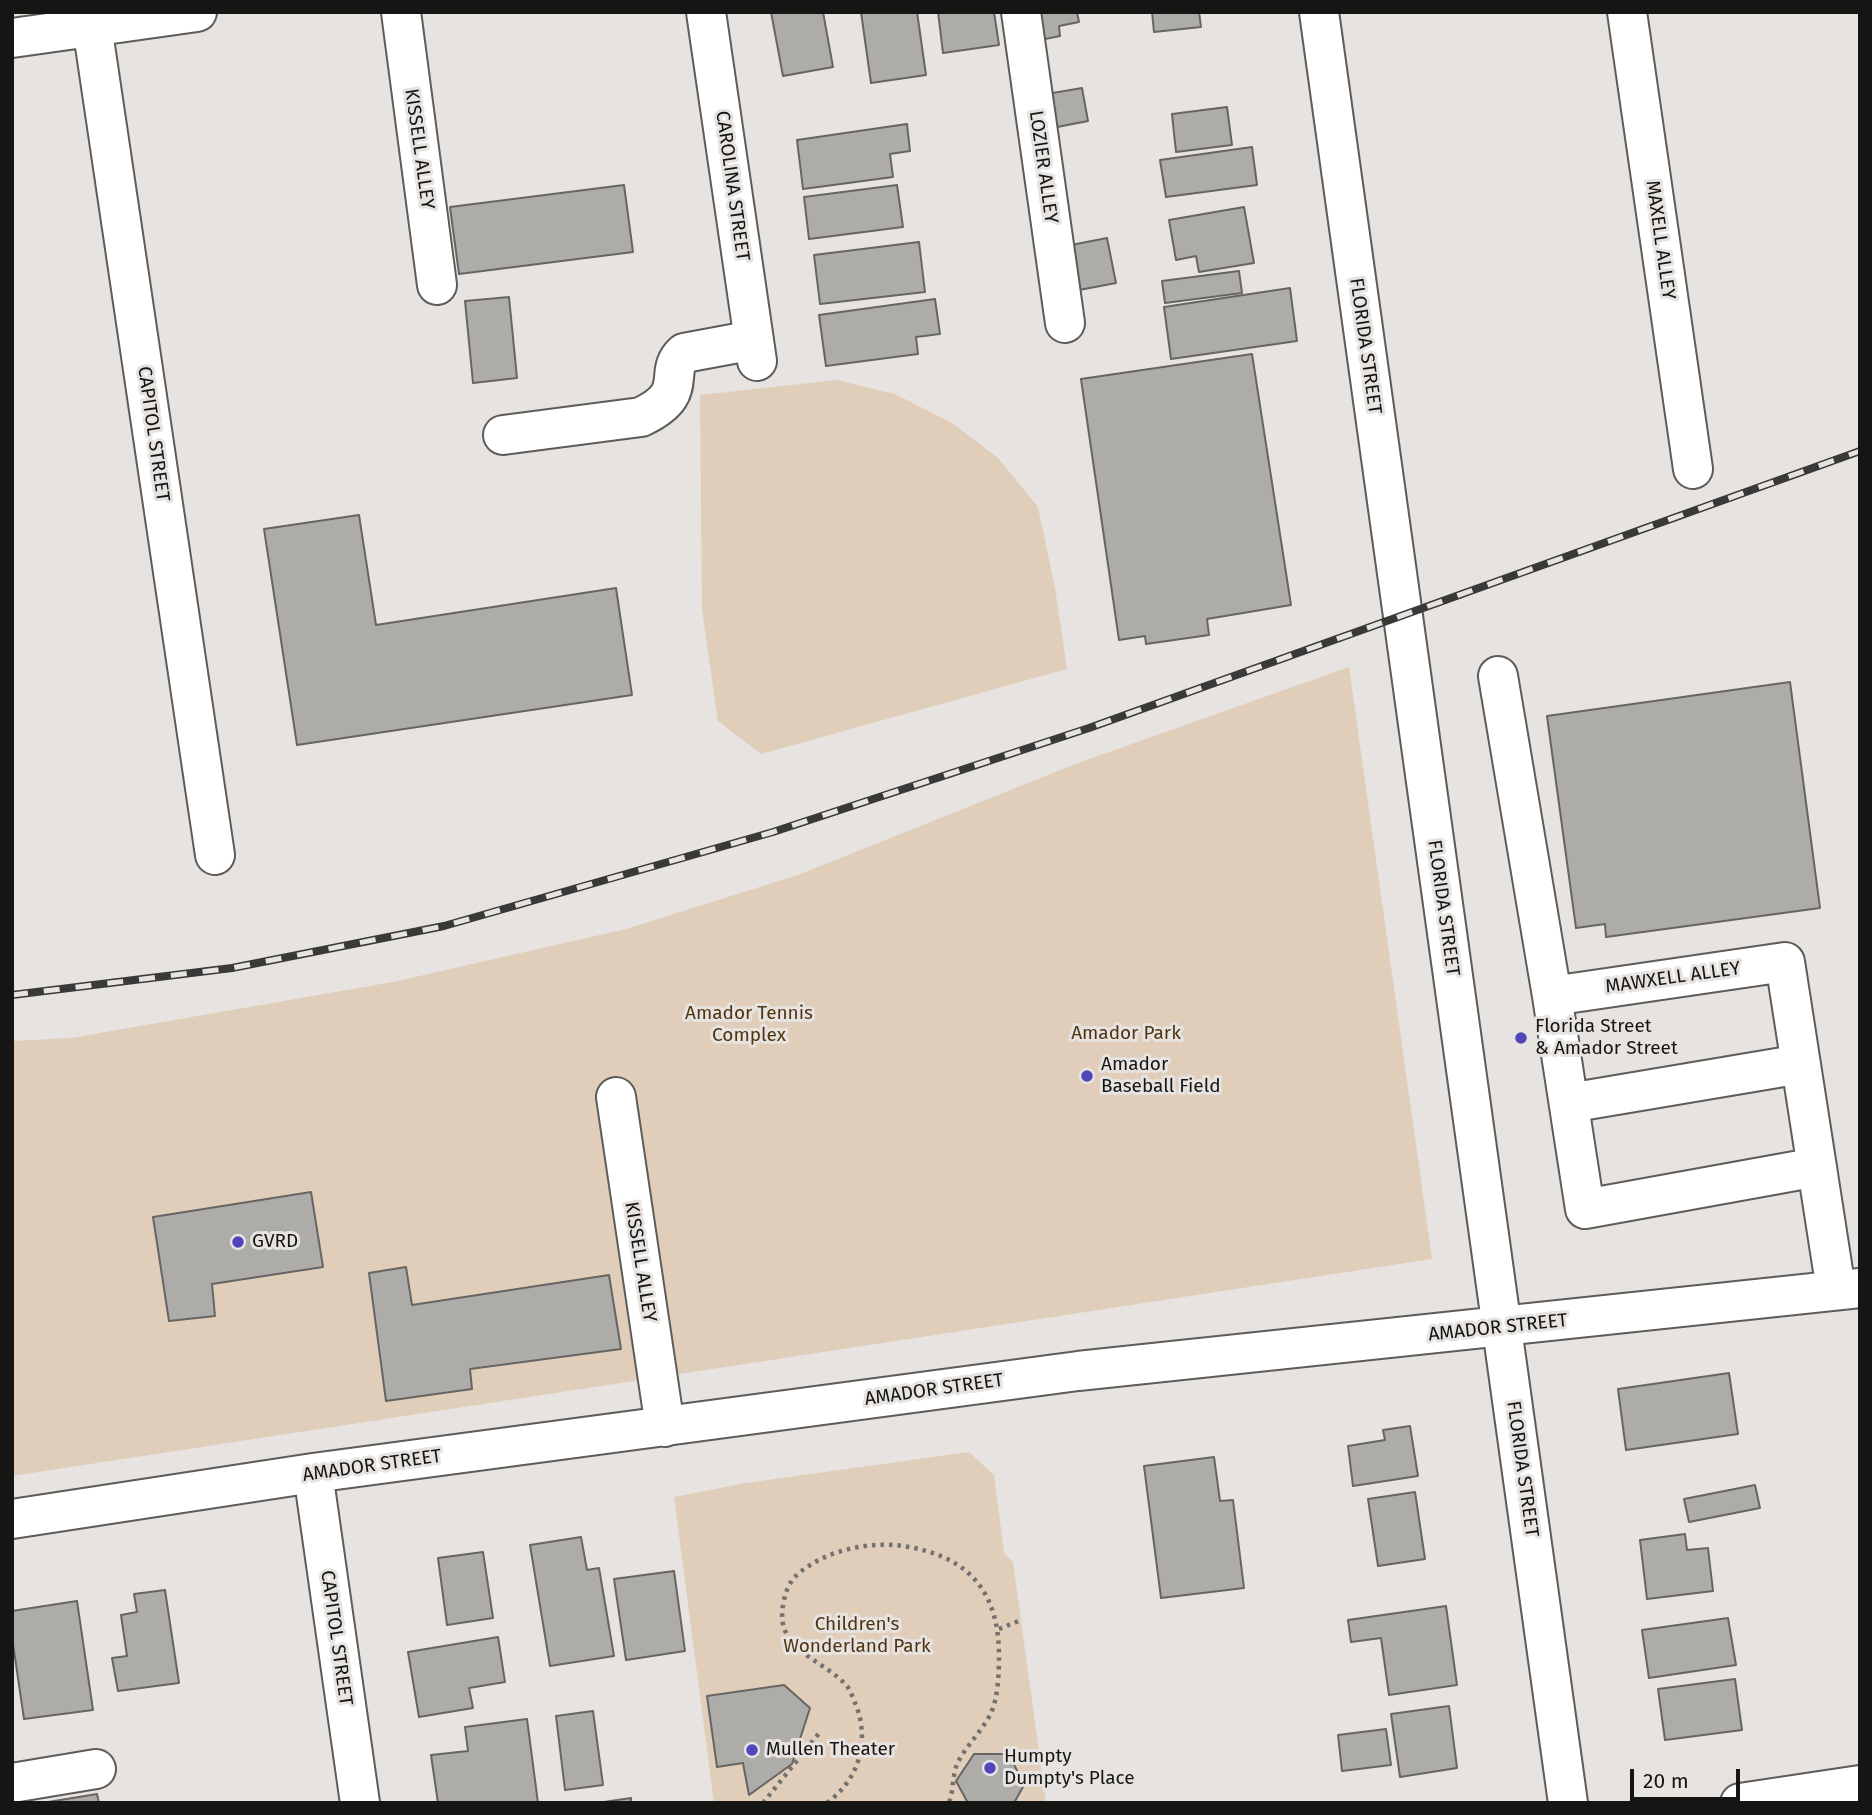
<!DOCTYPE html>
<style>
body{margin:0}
#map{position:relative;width:1872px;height:1815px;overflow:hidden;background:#e6e3e1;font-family:"Fira Sans",sans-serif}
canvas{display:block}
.frame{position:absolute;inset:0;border:14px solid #151514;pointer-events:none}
.scale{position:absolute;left:1630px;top:1769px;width:110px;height:32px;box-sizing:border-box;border:4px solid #151514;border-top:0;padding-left:9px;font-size:21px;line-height:24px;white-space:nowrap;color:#151514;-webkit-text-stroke:5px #e6e3e1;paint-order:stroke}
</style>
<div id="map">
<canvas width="1872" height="1815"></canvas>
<div class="frame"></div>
<div class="scale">20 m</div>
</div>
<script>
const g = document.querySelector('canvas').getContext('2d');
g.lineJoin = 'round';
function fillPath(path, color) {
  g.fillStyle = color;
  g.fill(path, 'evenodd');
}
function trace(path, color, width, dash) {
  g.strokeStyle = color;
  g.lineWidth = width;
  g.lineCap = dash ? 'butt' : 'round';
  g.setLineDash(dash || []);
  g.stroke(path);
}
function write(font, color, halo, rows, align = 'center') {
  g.font = font + ' "Fira Sans",sans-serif';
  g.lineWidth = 6;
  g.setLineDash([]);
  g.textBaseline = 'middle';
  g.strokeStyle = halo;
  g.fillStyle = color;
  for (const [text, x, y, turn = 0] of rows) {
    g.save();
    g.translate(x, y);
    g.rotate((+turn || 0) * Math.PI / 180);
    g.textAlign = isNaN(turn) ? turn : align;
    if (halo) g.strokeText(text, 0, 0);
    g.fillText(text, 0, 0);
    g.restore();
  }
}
const green = new Path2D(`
 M837,380L895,394L952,423L998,458L1038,507L1055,588L1067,669L761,754L718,721L702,609L700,395Z
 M1349,667L1432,1259L12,1476V1041L71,1038L393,982L626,929L798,875L1078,763Z
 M969,1452L994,1475L1004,1553L1013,1562L1046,1803H714L674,1497L746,1483Z`);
const building = new Path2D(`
 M771,12H823L833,67L783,76Z
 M861,12H917L926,75L871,83Z
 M938,12H994L999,45L943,53Z
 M1030,12H1077L1079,22L1059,26L1060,36L1035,41Z
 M1152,12H1199L1201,27L1154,32Z
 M1082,88L1088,121L1047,129L1041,95Z
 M1227,107L1232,145L1176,152L1172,114Z
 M907,124L910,151L890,154L893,177L803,189L797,140Z
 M1252,147L1257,185L1166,197L1160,160Z
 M624,185L633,252L459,274L450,207Z
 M897,185L903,227L809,239L804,197Z
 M1244,207L1254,263L1199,272L1196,256L1176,260L1169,220Z
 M1107,238L1116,283L1074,291L1066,246Z
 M919,242L925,292L820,304L814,255Z
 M1239,271L1242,293L1165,303L1162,281Z
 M1290,288L1297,341L1171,359L1164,307Z
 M509,297L517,378L473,383L465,301Z
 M935,299L940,334L916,337L918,354L826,366L819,315Z
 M1252,354L1291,605L1207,619L1209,635L1146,644L1145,636L1119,640L1081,379Z
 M359,515L376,625L616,588L632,695L297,745L264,529Z
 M1790,682L1820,908L1606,937L1605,924L1576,928L1547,716Z
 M311,1192L323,1267L212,1284L215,1316L169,1321L153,1217Z
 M406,1267L412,1305L609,1275L621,1349L470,1369L472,1389L386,1401L369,1273Z
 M1729,1373L1738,1434L1626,1450L1618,1389Z
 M1410,1426L1418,1476L1353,1486L1348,1446L1385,1440L1383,1430Z
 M1214,1457L1220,1501L1233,1500L1244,1588L1161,1598L1144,1466Z
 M1755,1485L1760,1508L1689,1522L1684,1499Z
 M1415,1492L1425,1559L1378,1566L1368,1499Z
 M1685,1534L1687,1550L1708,1548L1713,1591L1647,1599L1640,1540Z
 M581,1537L587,1570L599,1568L614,1656L550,1666L530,1545Z
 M483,1552L493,1618L447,1625L438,1558Z
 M674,1571L685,1651L626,1660L614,1579Z
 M165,1590L179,1683L118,1691L112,1658L127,1656L121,1615L137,1612L134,1594Z
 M77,1601L93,1710L24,1719L12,1637V1611Z
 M1446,1606L1457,1685L1389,1695L1381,1638L1351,1642L1348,1620Z
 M1728,1618L1736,1665L1649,1678L1642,1630Z
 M498,1637L505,1682L469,1688L473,1708L419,1717L408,1652Z
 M1735,1679L1742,1730L1665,1740L1658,1689Z
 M784,1685L810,1708L792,1764L749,1795L743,1763L717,1767L707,1696Z
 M1449,1706L1457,1768L1400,1777L1391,1714Z
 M593,1711L603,1785L565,1790L556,1716Z
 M527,1719L538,1803H438L431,1755L468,1751L465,1727Z
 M1386,1729L1391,1765L1342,1771L1338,1735Z
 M974,1754H1009L1024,1785L1014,1803H968L956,1781Z
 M97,1794L99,1803H42Z
 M631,1798V1803H597Z`);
const path = new Path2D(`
 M999,1629L1021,1620
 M763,1803L820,1732
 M827,1803C859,1779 870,1742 856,1705C853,1699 851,1691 847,1686C822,1658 775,1651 783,1605C785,1593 789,1581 799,1573C828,1549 873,1540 909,1547C971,1558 999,1594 999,1656C999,1673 998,1698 991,1713C982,1731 967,1745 958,1762C952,1774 954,1790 949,1803`);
const minor = new Path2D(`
 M90,12L215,855
 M401,12L437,285
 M706,12L757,361
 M1021,12L1065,323
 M1319,12L1568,1803
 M1627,12L1693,469
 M12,38L197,12
 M503,435L641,417C692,393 662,373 684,353L754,340
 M1498,676L1552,996L1785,962L1836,1290
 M1552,996L1585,1209L1817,1167
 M616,1097L665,1427
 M1569,1103L1801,1064
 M313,1473L360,1803
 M12,1519L313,1473L1078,1371L1860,1288
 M12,1783L96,1769
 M1740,1803L1860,1785`);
const rail = new Path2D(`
 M12,995L232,968L444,926L773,832L1089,728L1860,451`);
const markers = [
 [1521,1038,7,"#5145bc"],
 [1087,1076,7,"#5145bc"],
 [238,1242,7,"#5145bc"],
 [752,1750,7,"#5145bc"],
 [990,1768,7,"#5145bc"]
];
const streetNames = [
 ["KISSELL ALLEY",419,149,82],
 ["LOZIER ALLEY",1043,167,82],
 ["CAROLINA STREET",732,186,82],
 ["MAXELL ALLEY",1660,240,82],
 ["FLORIDA STREET",1365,346,82],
 ["CAPITOL STREET",153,434,82],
 ["FLORIDA STREET",1443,908,82],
 ["MAWXELL ALLEY",1673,978,-8],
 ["KISSELL ALLEY",640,1262,81],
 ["AMADOR STREET",1498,1328,-6],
 ["AMADOR STREET",934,1390,-8],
 ["AMADOR STREET",372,1466,-8],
 ["FLORIDA STREET",1522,1469,82],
 ["CAPITOL STREET",336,1638,82]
];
const parkNames = [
 ["Amador Tennis",749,1014],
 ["Complex",749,1036],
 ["Amador Park",1126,1034],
 ["Children's",857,1625],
 ["Wonderland Park",857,1647]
];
const poiNames = [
 ["Florida Street",1535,1027],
 ["& Amador Street",1535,1049],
 ["Amador",1101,1065],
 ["Baseball Field",1101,1087],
 ["GVRD",252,1242],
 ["Mullen Theater",766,1750],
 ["Humpty",1004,1757],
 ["Dumpty's Place",1004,1779]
];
fillPath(green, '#e0ceba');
fillPath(building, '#aeaca9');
trace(building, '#676563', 2);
trace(minor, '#5e5c59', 42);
trace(path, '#737271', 4.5, [3.5, 5]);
trace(minor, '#fff', 38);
trace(rail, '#393938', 8);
trace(rail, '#e6e3e1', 5, [16]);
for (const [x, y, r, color] of markers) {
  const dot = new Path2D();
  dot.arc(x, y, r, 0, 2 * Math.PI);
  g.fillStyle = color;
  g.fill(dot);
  trace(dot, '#e6e3e1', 2.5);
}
write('19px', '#151514', '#e6e3e1', streetNames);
write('19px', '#4f340f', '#e6e3e1', parkNames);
write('19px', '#151514', '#e6e3e1', poiNames, 'left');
</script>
